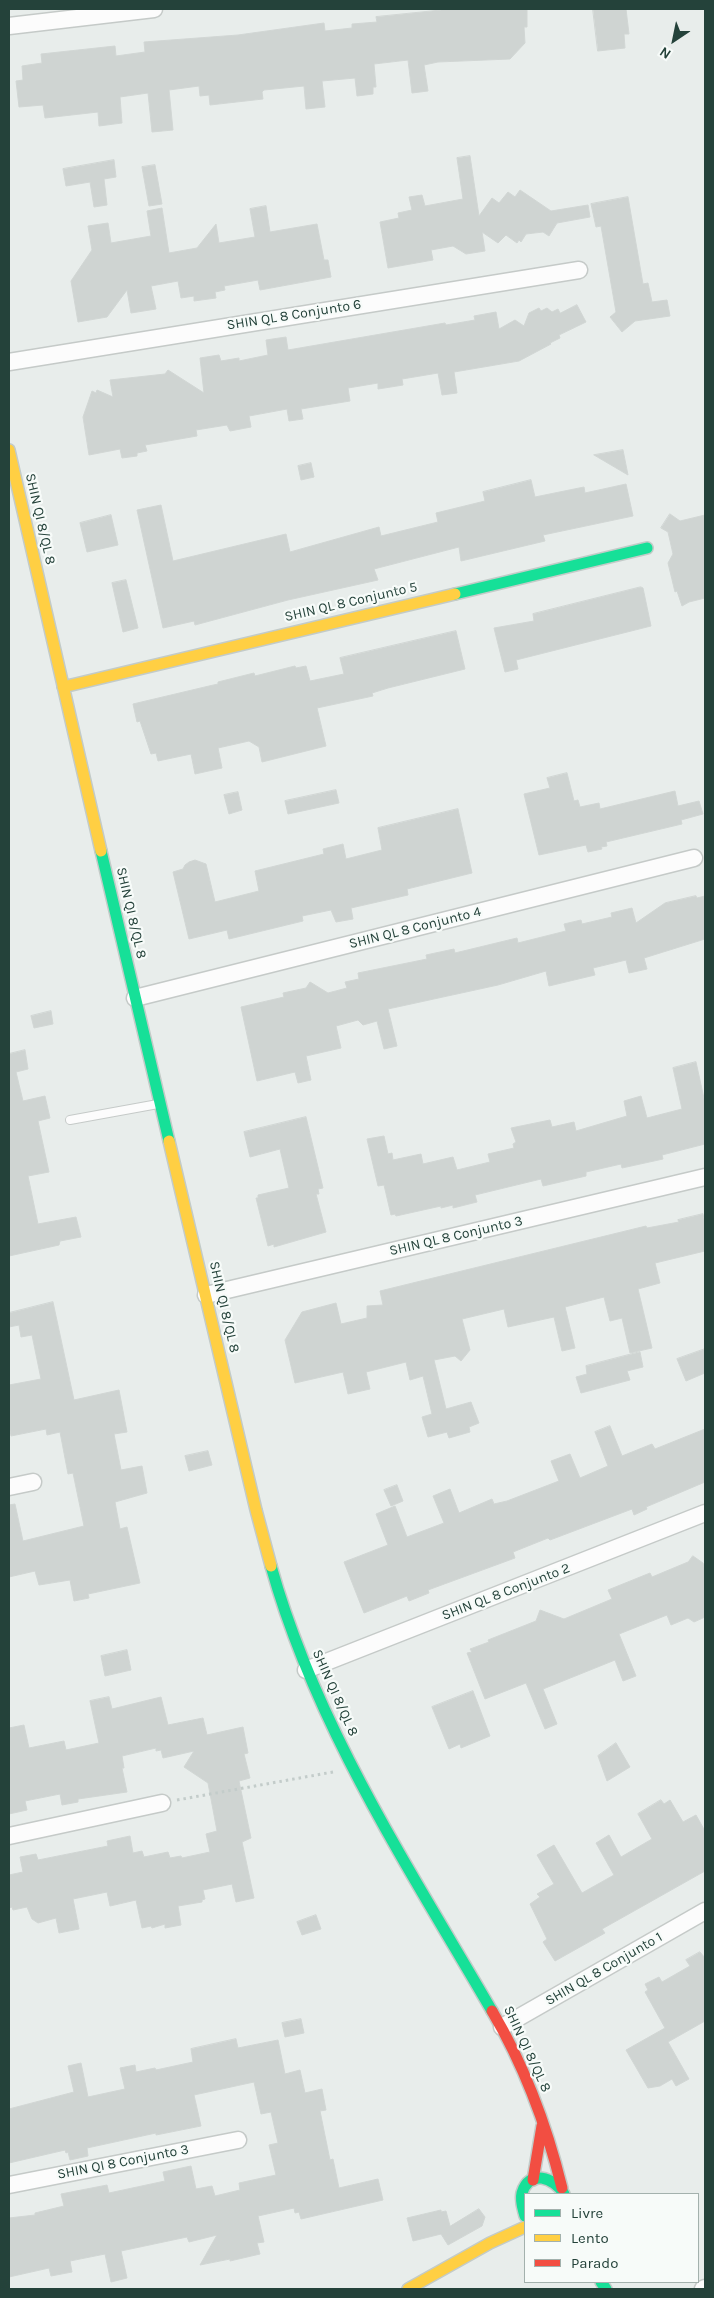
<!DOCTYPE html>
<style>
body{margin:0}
#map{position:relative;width:714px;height:2298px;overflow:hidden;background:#e8edeb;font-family:Karla,sans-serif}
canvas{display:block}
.frame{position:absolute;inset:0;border:10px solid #24423a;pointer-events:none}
.legend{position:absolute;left:524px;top:2193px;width:175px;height:90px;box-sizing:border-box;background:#f7fbf9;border:1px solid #a3b1ad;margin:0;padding:6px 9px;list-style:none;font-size:15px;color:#24423a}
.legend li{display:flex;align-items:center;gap:10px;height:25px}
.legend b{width:25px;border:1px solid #a3b1ad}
.north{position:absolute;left:649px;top:15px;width:50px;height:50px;-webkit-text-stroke:4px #f7fbf9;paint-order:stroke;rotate:214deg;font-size:14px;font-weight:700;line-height:20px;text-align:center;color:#24423a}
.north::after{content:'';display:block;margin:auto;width:18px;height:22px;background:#24423a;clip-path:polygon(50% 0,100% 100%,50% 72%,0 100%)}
</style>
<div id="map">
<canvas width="714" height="2298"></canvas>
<div class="frame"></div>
<ul class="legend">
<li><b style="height:6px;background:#16e098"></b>Livre</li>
<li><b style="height:6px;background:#ffcf43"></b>Lento</li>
<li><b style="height:6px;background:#f24e42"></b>Parado</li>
</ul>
<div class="north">N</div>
</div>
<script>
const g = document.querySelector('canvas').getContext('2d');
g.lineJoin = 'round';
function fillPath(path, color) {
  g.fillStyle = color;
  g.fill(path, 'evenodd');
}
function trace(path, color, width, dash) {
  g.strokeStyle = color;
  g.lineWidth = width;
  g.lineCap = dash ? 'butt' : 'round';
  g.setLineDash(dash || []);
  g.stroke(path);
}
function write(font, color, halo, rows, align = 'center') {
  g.font = font + ' Karla,sans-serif';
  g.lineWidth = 4.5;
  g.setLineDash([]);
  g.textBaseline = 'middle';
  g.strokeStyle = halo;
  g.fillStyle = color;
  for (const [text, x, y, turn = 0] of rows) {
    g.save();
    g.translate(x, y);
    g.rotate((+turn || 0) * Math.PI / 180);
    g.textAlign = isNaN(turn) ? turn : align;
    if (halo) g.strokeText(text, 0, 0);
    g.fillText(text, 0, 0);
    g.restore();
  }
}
const building = new Path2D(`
 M451,9H527V27H524L525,43L510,59L438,62L424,65L428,91L412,93L408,60L374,64L376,87H373V94L357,96L355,78L322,81L325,107L306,109L304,86L264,90L262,92L263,99L210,105L209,95L200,96L199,86L169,90L173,130L152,132L148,93L120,97L122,123L99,126L98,112L45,118L43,105L19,107L16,81L23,80L22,66L42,63L41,54L115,46L116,56L145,52L144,42L238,35L324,23L325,31L352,28V24L377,22L376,17Z
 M593,9H626L629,34H624L625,48L598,51Z
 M470,156L479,216L492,198L499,203L508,192L515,197L520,190L551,211L588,205L590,217L557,223L549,236L543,232L526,234L521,242L519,240L517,243L506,235L498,243L482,232L485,251L466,254L453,246L431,250L433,260L388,268L380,222L399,218L398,213L412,210L409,197L422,195L425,206L463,199L457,158Z
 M114,160L116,177L104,179L107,205L94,207L90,182L66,186L63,169Z
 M155,165L162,204L149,206L142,167Z
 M628,197L643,284L648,283L652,302L667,300L670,316L635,321L622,332L610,317L616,312L601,226L596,227L591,204Z
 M266,206L270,232L317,224L324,260H328L331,277L260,290L258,280L224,286L225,290L215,292L216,298L194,301V296L181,298L178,281L151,286L156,309L131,313L127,290L107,317L78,322L71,281L92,250L88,226L108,223L111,243L151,236L147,211L162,208L169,253L197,248L216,224L219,243L255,237L250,209Z
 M577,305L586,322L559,335L560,338L550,343L551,344L519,361L454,372L457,393L442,395L438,373L402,379L403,385L397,386L378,389V383L348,388L350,401L301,409L303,419L289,421L287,409L249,416L251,427L230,431L227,425L196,430L197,436L145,445L147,451L137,453V456L122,458L120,449L89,455L83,417L92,391L96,393L97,390L113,397L110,380L165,374L168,370L204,393L200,358L219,355L221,361L239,358V361L268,355L266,340L286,337L288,350L445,323L446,325L475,320L474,316L496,312L499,329L515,320L524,326L529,313L539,308L541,311L547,308L552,312L558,309L560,313Z
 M623,450L628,475L594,455Z
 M311,463L314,477L301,480L298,466Z
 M531,480L535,497L584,487L585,493L626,484L633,516L543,535L545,541L461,561L459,547L374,569L378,580L288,600L195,625L194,621L163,628L137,510L161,505L173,561L286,534L290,552L379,527L381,536L438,522L436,513L485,501L483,492Z
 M670,514L680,521L705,515V598L689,602L682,606L677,591L675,592L668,563L673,554L668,532L661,528Z
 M111,515L118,545L87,552L80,523Z
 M126,580L138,628L123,632L112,583Z
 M641,587L643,588L651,626L516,660L518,669L505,672L494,628L534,621L533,614Z
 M456,631L465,669L388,688L372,693L373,696L317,708L326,746L262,762L259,747L249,741L218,748L222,768L195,774L191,754L158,761L156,753L151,754L140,721L137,722L133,704L209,686L218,684V682L254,673L255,676L295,666L296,668L306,666L310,681L344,674L340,658Z
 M567,773L574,801L578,800L580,807L599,803L600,809L675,791L678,806L699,801L703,814L681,820L682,824L606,842L607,846L601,847L602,849L588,852L586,845L539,855L524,794L550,788L547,778Z
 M336,790L339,803L288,814L285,801Z
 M238,792L242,810L229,814L224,795Z
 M458,809L472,873L407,889L408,895L351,908L353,919L336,922L331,910L302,916L303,921L229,939L227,930L189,939L173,872L183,869L185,865L189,862L195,860L206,864L215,902L259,891L255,871L324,854L323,849L343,844L346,859L382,850L378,828Z
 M696,896L697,898L705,896V939L644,958L647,969L629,973L626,960L593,968L595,975L549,986L546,971L498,985L388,1009L397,1046L384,1049L377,1021L363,1025L358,1020L336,1026L341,1048L306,1056L311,1080L298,1083L295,1072L257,1081L241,1007L284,997L283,993L306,988L310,982L328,993L347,988L345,982L359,979L358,973L427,959L426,955L454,949L455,953L517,938L518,943L566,931L564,924L581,920L582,924L612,917L611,913L632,908L636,923L665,903Z
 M51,1011L53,1024L34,1028L31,1016Z
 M25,1050L28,1069L16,1072L23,1101L45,1096L50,1118L38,1121L49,1172L28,1176L38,1224L76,1217L81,1237L60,1241L59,1245L9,1256V1054Z
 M696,1062L705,1103V1144L662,1155L663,1159L622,1168L621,1164L586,1172V1176L543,1186L541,1179L475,1195L477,1202L453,1208V1205L441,1208V1206L396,1216L395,1214L391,1215L384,1185L378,1186L367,1139L384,1136L388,1154L392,1153L393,1160L421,1154L423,1164L453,1157L457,1170L490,1162L488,1154L514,1148L513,1144L516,1142L511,1128L550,1120L552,1127L574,1122L576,1131L627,1116L624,1101L641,1096L647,1118L682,1109L673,1068Z
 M306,1117L323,1188L318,1189L319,1194H316L326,1232L274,1247V1244L268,1246L256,1198H258V1195L289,1188L280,1149L250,1157L244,1132Z
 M703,1214L705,1224V1251L655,1263L660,1283L638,1289L652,1348L630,1353L622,1318L610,1321L604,1297L565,1307L575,1348L562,1351L554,1317L508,1327L504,1309L462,1319L470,1350L461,1361L455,1356L434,1360L446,1409L471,1402L479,1423L469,1427L470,1432L449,1438L447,1432L428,1437L422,1417L432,1414L423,1376L410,1380L406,1362L366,1372L370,1389L348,1394L343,1372L295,1383L285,1340L302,1312L336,1303L341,1324L367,1318V1306L383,1305L380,1291L646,1226L647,1228L679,1222L678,1220Z
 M53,1302L74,1400L119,1390L127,1432L114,1434L121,1470L142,1466L147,1493L115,1502L120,1529L127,1527L140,1583L88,1594L89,1598L74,1601L70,1580L39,1585L35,1571L9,1577V1505L15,1504L23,1541L84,1526L73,1473L68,1474L60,1432L47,1435L46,1429L11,1436L9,1425V1385L41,1379L32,1335L21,1337L19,1325L9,1327V1313Z
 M705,1349V1373L686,1381L677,1359Z
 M640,1352L643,1367L627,1371L630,1380L581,1393L576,1377L587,1374L586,1366Z
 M610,1426L622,1456L652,1444L655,1449L705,1429V1482L646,1507L647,1509L634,1515L632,1509L550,1540L548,1538L513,1552L515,1558L428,1590L429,1593L409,1601L407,1596L364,1613L344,1562L388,1545L376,1514L395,1506L407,1537L444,1523L433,1496L450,1489L459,1513L492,1499L494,1504L507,1501L559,1481L551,1461L570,1454L580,1478L608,1466L595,1432Z
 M208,1451L212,1465L189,1471L185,1456Z
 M397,1485L403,1501L391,1506L384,1490Z
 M693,1556L703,1563L705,1570V1617L694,1622L688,1618L671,1625L667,1615L619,1634L636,1676L623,1681L615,1660L543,1689L557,1724L545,1729L526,1683L485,1699L467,1653L472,1652L470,1649L489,1642L488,1640L536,1621L540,1610L564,1619L612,1599L608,1590L650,1573L652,1577L688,1562Z
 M127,1650L131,1670L105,1676L101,1656Z
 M473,1691L490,1736L461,1748L460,1744L449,1749L432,1707Z
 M109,1697L112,1709L161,1697L168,1725L203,1718L207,1735L243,1727L248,1753L244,1754L250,1778L239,1781L251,1838L242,1842L254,1898L236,1902L232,1884L203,1890L205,1899L202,1900V1902L178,1906L181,1925L165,1928V1924L152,1928L151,1926L142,1928L136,1900L110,1906L107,1892L73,1899L79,1929L59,1933L56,1918L38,1923L32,1919L27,1907L13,1910L12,1907L9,1908V1875L23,1872L20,1857L36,1854L38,1860L108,1846L107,1841L130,1836L133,1853L142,1851L144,1857L168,1852L170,1858L181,1856L182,1858L210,1852L206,1834L217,1831L208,1783L184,1767L194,1751L163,1758L161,1750L156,1751V1748L122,1756L124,1768H122L127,1792L78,1799V1802L62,1805L60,1794L25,1801L27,1810L9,1814V1728L24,1725L29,1748L64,1741L66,1750L99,1743L90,1701Z
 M616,1743L630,1767L607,1781L598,1756Z
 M661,1800L664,1804L670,1800L683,1822L696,1815L705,1831V1871L602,1929L605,1933L555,1961L543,1942L547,1939L530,1904L540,1897L537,1894L554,1884L537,1855L554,1845L582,1893L614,1875L596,1843L609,1835L621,1857L652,1839L638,1814Z
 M316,1915L321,1929L302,1935L297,1922Z
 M700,1952L705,1958V2021L668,2042L689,2079L676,2086L672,2079L660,2086L648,2088L626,2050L665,2028L645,1992L648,1990L645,1984L659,1977L662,1982L690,1966L686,1960Z
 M301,2019L304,2033L285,2037L282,2023Z
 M236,2039L238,2048L278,2040L285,2074L300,2070L305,2093L322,2089L326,2110L320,2111L330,2160L333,2159L339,2188L378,2179L383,2200L301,2219L299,2212L295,2213L294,2208L258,2216L264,2242L257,2243L260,2254L230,2261V2259L200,2265L217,2235L189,2242L187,2237L121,2251L127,2278L111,2282L105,2254L70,2261L72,2272L51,2276L49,2268L9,2277V2218L35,2215V2213L64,2206L61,2194L107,2185L109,2193L165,2181L163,2172L191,2166L196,2189L212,2186L215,2196L240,2190L239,2183L276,2175L269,2145L278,2143L271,2112L261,2114L254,2082L194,2095L201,2126L156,2135V2133L87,2148L88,2156L70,2160L68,2152L66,2153L65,2150L9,2163V2109L74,2092L68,2066L81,2063L88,2097L125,2089L120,2068L135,2065L136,2072L155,2068L156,2070L193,2062L191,2049Z
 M479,2209L485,2217L482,2226L448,2245L441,2234L413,2241L407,2218L441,2210V2212L446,2211L450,2226Z`);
const path = new Path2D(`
 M177,1800L333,1772`);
const lane = new Path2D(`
 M70,1120L158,1104`);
const street = new Path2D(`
 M9,26L154,9
 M9,362L579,270
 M135,998L694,858
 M206,1295L705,1177
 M9,1487L33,1482
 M306,1670L705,1513
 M9,1836L162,1803
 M502,2027L705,1911
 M9,2185L238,2140
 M703,2289L705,2288`);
const fast = new Path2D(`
 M455,594L647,548
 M101,851L169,1141
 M271,1566C316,1727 409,1868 492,2011
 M525,2216C523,2208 520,2201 522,2193C529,2169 554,2177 564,2194
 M601,2282L606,2289`);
const slow = new Path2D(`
 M9,450L101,851
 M63,687L455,594
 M169,1141L256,1510L271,1566
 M408,2289L490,2243L525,2227`);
const jam = new Path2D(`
 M492,2011C524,2065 547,2127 562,2188
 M533,2180L542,2126`);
const streetNames = [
 ["SHIN QL 8 Conjunto 6",294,315,-9],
 ["SHIN QI 8/QL 8",40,519,77],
 ["SHIN QL 8 Conjunto 5",351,602,-13],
 ["SHIN QI 8/QL 8",131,913,77],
 ["SHIN QL 8 Conjunto 4",415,928,-14],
 ["SHIN QL 8 Conjunto 3",456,1236,-13],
 ["SHIN QI 8/QL 8",224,1307,77],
 ["SHIN QL 8 Conjunto 2",506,1592,-21],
 ["SHIN QI 8/QL 8",335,1693,66],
 ["SHIN QL 8 Conjunto 1",604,1969,-30],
 ["SHIN QI 8/QL 8",527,2049,65],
 ["SHIN QI 8 Conjunto 3",123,2162,-11]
];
fillPath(building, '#cfd4d2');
trace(building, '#d1d6d4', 1);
trace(lane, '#c5cac8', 10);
trace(street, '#c5cac8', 19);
trace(fast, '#c3cbc8', 14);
trace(slow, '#c3cbc8', 14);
trace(jam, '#c3cbc8', 14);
trace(path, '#c3ccca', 3, [2.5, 4]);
trace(lane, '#fcfcfc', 8);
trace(street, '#fcfcfc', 16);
trace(fast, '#16e098', 11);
trace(slow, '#ffcf43', 11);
trace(jam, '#f24e42', 11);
write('14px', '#24423a', '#f7fbf9', streetNames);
</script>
